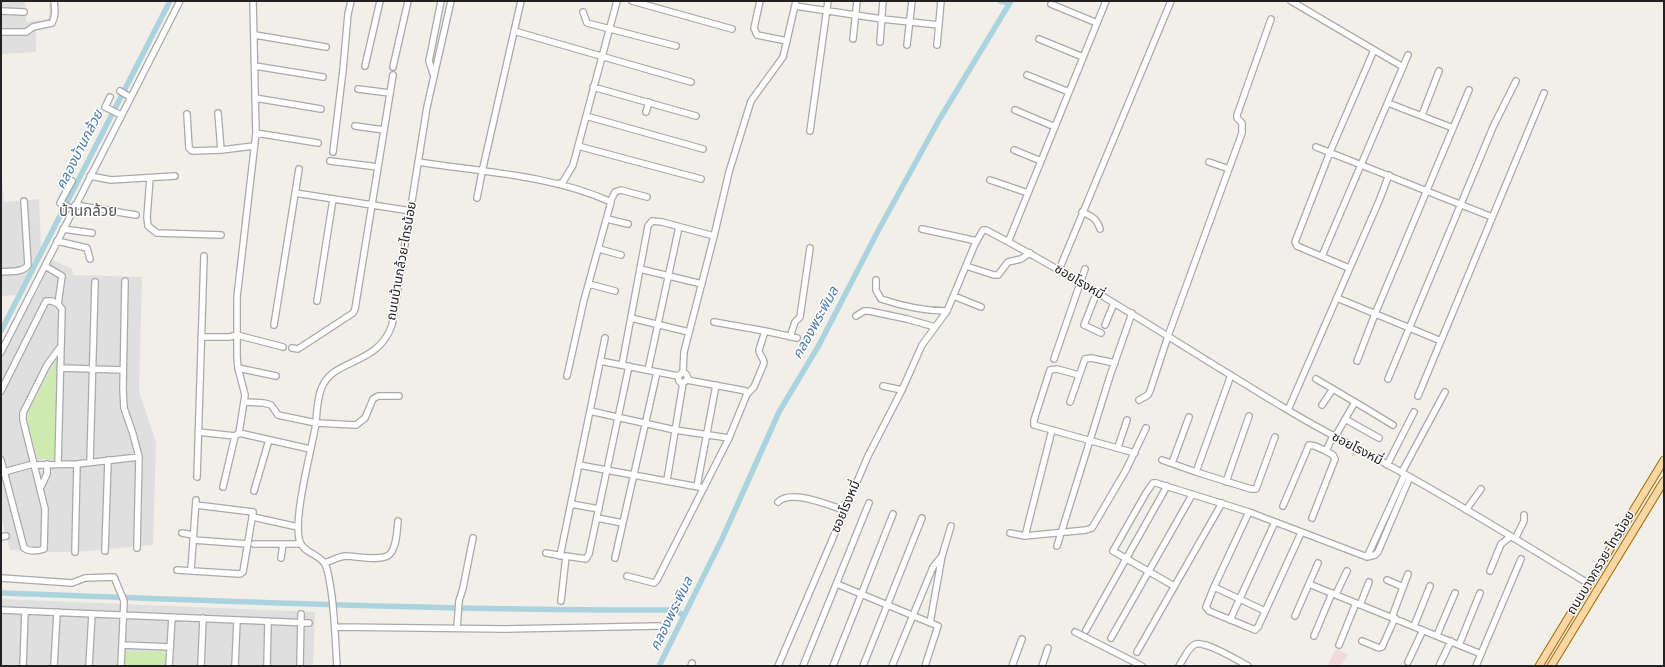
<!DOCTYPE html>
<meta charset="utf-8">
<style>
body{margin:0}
#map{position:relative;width:1665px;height:667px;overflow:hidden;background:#f2efe9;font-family:"Fira Sans Condensed",sans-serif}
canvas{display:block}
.frame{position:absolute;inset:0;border:2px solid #222;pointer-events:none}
</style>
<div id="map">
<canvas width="1665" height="667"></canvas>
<div class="frame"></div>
</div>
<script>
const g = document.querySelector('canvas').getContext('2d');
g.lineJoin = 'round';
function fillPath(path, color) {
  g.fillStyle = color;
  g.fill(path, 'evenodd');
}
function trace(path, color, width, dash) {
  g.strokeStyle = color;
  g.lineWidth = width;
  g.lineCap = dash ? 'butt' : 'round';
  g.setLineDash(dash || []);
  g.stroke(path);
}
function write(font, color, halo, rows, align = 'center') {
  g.font = font + ' "Fira Sans Condensed","Noto Sans Thai",sans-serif';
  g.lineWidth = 3;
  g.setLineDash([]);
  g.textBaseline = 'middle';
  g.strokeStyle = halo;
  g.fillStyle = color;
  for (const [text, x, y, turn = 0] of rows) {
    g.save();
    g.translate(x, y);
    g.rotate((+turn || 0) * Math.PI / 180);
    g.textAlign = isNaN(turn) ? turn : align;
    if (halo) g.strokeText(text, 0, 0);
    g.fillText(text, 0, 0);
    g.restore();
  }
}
const residential = new Path2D(`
 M1,1H25L26,22L48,19L49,14V4H55L57,19L54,26L36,30V52L1,54Z
 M1,168L4,202L39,199L41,247L16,295L1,296Z
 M53,260L72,269L73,275L142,277L139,391L156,442L153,545L75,552H49L10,550L1,516V359Z
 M1,599L315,612L313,666H1Z`);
const commercial = new Path2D(`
 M1336,649L1348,654L1341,666H1327Z`);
const grass = new Path2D(`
 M57,358L55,459H38L27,419L28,412Z
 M124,651L165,652V666H124Z`);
const canal = new Path2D(`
 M1000,1L1010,3
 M1,331L170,1
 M1,593C225,601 449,611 673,610L684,615
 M659,666L722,539L779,412L819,345L879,229L939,120L1011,1`);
const minor = new Path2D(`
 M632,1L732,29
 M760,1L754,28L757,35L787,41
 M1291,1L1403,67
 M1051,4L1097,23
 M795,6L882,19L939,25
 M1,11L24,12
 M583,12L587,23L676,46
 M514,31L691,82
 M1,32H26L33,27L52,23C56,16 55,9 54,1
 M255,35L326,47
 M853,39L857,1
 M1039,39L1083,57
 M880,42L883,1
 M907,45L912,1
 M937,45L941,1
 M255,66L323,77
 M365,66L380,1
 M393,67L408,1
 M433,74L429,61L441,1
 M1027,75L1069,92
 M593,87L696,116
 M358,89L390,93
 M120,91L130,97
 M110,97L105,107L121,115
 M255,98L321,109
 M1388,103L1453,128
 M1015,110L1055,127
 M646,112L649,102
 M218,113L221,150
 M187,114L189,148L192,151L221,150L254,146
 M1422,115L1439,71
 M586,116L703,149
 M355,126L384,130
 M810,131L828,1
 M256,133L318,143
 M578,146L701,179
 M1316,147L1492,217
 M1014,150L1041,161
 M333,152L343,70L348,14L351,1
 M330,161L378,167
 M418,162C482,172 552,175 611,202L584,300L567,376
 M1209,162L1229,169
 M90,176L111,180L175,176
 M150,178L147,217L148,226L157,233L221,235
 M990,180L1028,193
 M72,181L60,203L73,209
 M557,184L563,182L573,165L617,1
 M295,193L411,211
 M477,198L482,172L521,1
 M610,202L615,192L621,190L647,197
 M75,205L136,215
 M1082,212C1092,216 1097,219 1100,229
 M607,219L628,224
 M63,229L92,233
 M922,229L977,241
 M1009,240L1106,1
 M57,241L87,248L90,259
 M599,249L621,255
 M1322,256L1408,55
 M45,266L62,276L58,304L62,309L58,464
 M966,266L994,275H998L1008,262L1021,259L1030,253
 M1349,268L1297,246L1295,242L1330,152L1374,50
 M640,269L702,284
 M1059,270L1171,1
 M1,272C9,271 23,273 28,265L24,201
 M876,280V290L881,299C902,306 925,311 947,311
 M125,281L123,389L124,408L133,434L139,457L137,548
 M589,284L615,291
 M1097,292L1084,325L1101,333
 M954,296L981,307
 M1337,298L1441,341
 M317,301L333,199
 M856,316L864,311H869L907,319L935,327
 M631,318L689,332
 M714,322L765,331
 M274,325L299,169
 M1105,325L1114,303
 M201,337H229L237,335L283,347
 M790,337L795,322L800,317L810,248
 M292,348L298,349L353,313L355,309L393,75
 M1,352L180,1
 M1054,359L1085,269
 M600,361L678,376
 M1357,361L1375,314L1469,90
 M622,365L648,226L652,221L662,222L714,236
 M60,368L123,370
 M238,368L276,376
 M648,370L679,227
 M683,372L678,376L679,381L681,383L686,381L688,378L686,374L683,372L684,352L714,236L729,172L751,101L783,57L796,1
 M1079,375L1057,369L1050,370L1034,420V425L1135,453
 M1316,379L1355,402
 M1388,379L1493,127L1516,81
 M687,380L741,390L745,391L747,394
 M883,386L902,390
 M1,391L46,301H52L58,304
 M1418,396L1544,93
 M1139,400L1148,395L1150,391L1168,336L1242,133V123L1237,118V115L1271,19
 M245,402L264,403L271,405L278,415L316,423L356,425L365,418L373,399L378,396H399
 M1070,402L1085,359L1091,358L1115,363
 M1322,405L1333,389
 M1288,410L1379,201L1389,175
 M590,411L675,430L729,438
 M1345,419L1379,438
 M198,432L235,436L239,433L310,449
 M239,433L245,395L238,368L237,356V297L256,133L253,1
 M1335,437L1355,402L1393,425
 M1118,447L1127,420
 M1,460L24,548C29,552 38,551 44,549L45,509L23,420V413L47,365L61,346
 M1162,460L1196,472L1231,375
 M90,462L95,282
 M1172,463L1189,417
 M34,465L77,464L139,457
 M579,465L704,488
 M1387,465L1414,412
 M4,472L33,464
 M1196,472L1251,489H1256L1275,437
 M1402,472L1445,392
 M197,477L204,256
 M667,480L683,383
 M1226,482L1249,416
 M697,486L716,385
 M223,487L235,436
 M40,489L47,474V464
 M254,491L269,440
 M778,502C791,489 828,505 844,510
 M571,504L599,509
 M1283,506L1309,445L1315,446L1326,451
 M1466,510L1481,489
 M1249,512L1214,587L1206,607L1209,611L1253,629L1255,630L1258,627L1301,533
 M253,517L298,527
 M597,518L623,523
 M1312,518L1335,459L1333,455L1326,451L1333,436
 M182,533L193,535
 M1010,533L1025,536L1086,530L1092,528L1126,470L1146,428
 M1025,536L1052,430
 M1,537L6,536
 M1515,539L1524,521V515
 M193,540L248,544
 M254,544H301
 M1057,546L1110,376L1132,313
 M105,551L108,460
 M75,552L77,464
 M546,553L563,556
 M560,556L605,338
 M1367,557L1405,474
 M281,558L283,544
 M615,558L657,372
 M324,563C331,561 338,557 345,556C356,556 383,562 390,554C397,546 397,530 398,521
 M177,570L240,574L243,572L253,512L196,505
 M191,570L196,500
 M1490,571L1501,544L1510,537
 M627,576L654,583L657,580L729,438L747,394L754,387L764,363C764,358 759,355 759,350L765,331L797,338
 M1,578L72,583L85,578L114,577L124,601L121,666
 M1387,580L1403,587
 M837,584L938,626L925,666
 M1309,584L1481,654L1476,666
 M1174,586L1113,551L1146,493L1153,483H1156L1249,512L1367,557L1375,555L1378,552L1410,477
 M1214,587L1265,611
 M1336,594L1347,571
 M561,601L566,556L586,559L589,554L629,366
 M1360,605L1369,582
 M1,610L309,623
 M1295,616L1318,563
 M1392,617L1408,574
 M1230,620L1275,522
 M930,623L942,556L951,526
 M1414,626L1430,586
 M335,627L505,629L659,626
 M457,628L459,601L463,588L473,538
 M1086,630L1167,486
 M1075,632L1142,666
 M1437,635L1455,593
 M1314,636L1332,593
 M1111,638L1192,495
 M1362,641L1379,648L1382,647L1395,618
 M122,645L170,647
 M1339,645L1356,603
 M1459,645L1480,593
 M1137,652L1222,503
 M1481,654L1521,559
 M1408,662L1423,630
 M23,666L25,611
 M54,666L57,612
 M89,666L92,614
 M169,666L172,617
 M201,666L203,618
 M235,666L237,620
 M267,666L268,621
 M300,666L301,614
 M337,666C335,638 335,612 330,584C329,578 328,570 325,564C319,554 304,553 300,542C292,520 312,449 316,423C317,410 317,398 322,387C334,358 378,366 392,325L427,107L451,1
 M691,666L692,663
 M778,666L868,456L902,390L922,345L947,311L975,244L983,230H986C1090,284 1187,350 1288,410C1327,434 1368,453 1408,476C1469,510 1529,547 1589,584
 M803,666L869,503
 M833,666L893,514
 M863,666L922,518
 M892,666L933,567L942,556
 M1012,666L1022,639
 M1042,666L1048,648
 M1179,666C1183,660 1189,646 1196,644C1208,642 1237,660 1248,666
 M1439,666L1451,641`);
const major = new Path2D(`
 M1539,666L1664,460
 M1551,666L1664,481`);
const streetNames = [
 ["ถนนบ้านกล้วย-ไทรน้อย",402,261,-80],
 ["ซอยโรงหมี่",1079,282,31],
 ["ซอยโรงหมี่",1357,449,28],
 ["ซอยโรงหมี่",846,507,-67],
 ["ถนนบางกรวย-ไทรน้อย",1601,563,-59]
];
const waterNames = [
 ["คลองบ้านกล้วย",80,150,-63],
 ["คลองพระพิมล",816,323,-61],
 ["คลองพระพิมล",672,614,-64]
];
const quarterNames = [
 ["บ้านกล้วย",88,212]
];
fillPath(residential, '#e0dfdf');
fillPath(commercial, '#f2dad9');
fillPath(grass, '#cdebb0');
trace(canal, '#aad3df', 5.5);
trace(minor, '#a9a9a9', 8);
trace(major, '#a06b00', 9);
trace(minor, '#fff', 5.5);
trace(major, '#fcd6a4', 7);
write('13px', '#222', '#fff', streetNames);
write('italic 14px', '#4a7aab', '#fff', waterNames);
write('15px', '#555', '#fff', quarterNames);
</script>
